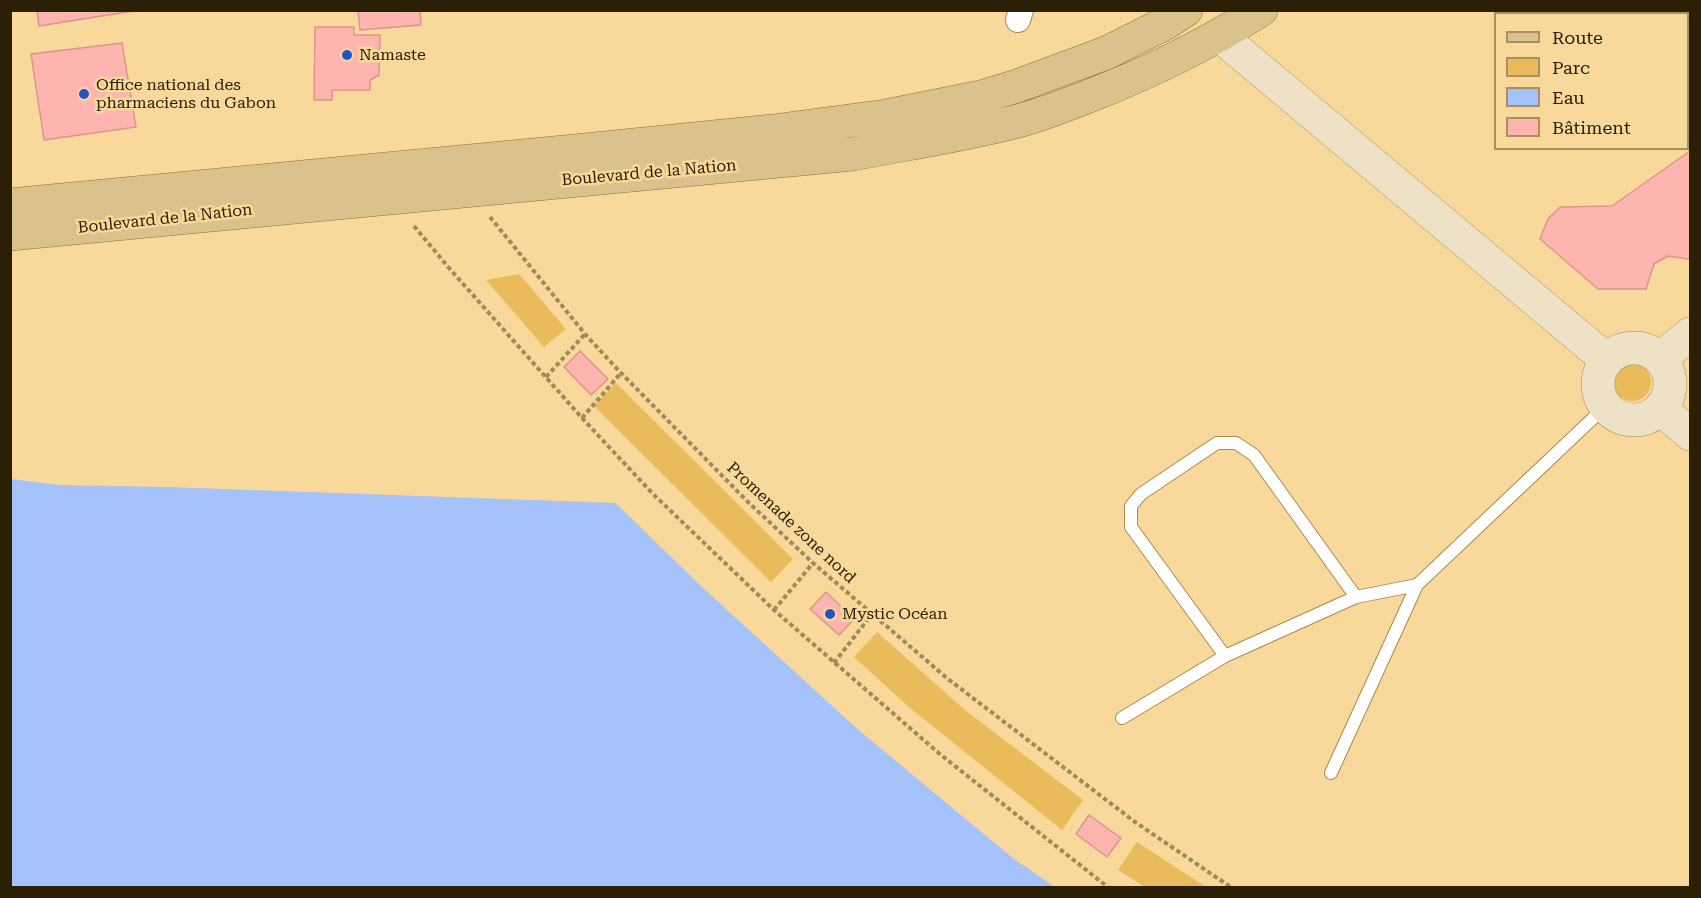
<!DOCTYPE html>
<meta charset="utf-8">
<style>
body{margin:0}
#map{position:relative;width:1701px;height:898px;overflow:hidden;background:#f9d99b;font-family:"Roboto Serif",serif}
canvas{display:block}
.frame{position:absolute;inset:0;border:12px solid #2b2006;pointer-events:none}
.legend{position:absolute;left:1494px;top:12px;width:195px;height:138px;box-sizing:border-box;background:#f9d99b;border:2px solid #a78f5f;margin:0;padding:8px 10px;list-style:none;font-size:18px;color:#2b2006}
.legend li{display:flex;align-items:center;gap:12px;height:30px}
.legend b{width:30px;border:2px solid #a78f5f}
</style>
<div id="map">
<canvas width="1701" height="898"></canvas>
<div class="frame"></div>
<ul class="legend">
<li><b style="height:8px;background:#dbc28c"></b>Route</li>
<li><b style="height:16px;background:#e9bb5b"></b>Parc</li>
<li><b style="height:16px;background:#a6c2fb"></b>Eau</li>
<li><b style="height:16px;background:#feb4af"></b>Bâtiment</li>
</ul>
</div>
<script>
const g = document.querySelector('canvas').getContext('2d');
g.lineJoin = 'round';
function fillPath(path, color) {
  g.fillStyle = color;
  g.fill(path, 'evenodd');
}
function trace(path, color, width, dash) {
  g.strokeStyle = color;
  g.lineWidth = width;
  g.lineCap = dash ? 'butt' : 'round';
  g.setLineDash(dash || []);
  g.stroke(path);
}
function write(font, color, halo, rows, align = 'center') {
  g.font = font + ' "Roboto Serif",serif';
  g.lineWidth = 5;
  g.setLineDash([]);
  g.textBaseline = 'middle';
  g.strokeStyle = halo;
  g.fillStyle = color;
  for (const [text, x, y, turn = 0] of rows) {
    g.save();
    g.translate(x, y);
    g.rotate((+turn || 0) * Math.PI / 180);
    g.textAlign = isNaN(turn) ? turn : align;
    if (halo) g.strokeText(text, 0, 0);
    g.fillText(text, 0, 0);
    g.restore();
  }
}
const green = new Path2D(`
 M519,274L566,329L544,347L486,280Z
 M1613 382a19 19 0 1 1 38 0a19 19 0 1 1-38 0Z
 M616,383L793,559L771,582L594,406Z
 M877,632L965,710L1083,800L1062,830L910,708L854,657Z
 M1137,842L1206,887H1145L1118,870Z`);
const water = new Path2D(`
 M11,479L60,485L168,487L616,503L700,585L860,731L1013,858L1055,887L11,888Z`);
const pier = new Path2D(`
 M613,500L618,501L702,582L862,729L1014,855L1057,885L1058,888L1055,887L1013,858L860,731L700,585Z`);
const building = new Path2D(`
 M37,10H140L39,26Z
 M358,10H420L421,25L360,30Z
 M315,27H354V35H380L379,75L370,80V90H332V100H314Z
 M122,43L136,127L44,140L31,54Z
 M1690,151V257L1688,259L1668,256L1654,264L1646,289H1598L1540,239L1548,219L1560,207L1612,206Z
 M580,351L608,379L591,395L564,367Z
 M826,592L854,619L839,635L810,609Z
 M1089,815L1121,838L1107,857L1076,834Z`);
const path = new Path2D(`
 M490,217L585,334L621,373L748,502L813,563L948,679L1135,822L1232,888
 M414,226L449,268L582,418L653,494L774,610L941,755L1109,888
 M546,377L585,334
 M582,418L621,373
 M774,610L813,563
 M834,663L872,614`);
const lane = new Path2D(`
 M1225,656L1131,527V506L1141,494L1217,443H1236L1254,455L1356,597
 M1122,718L1225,656L1356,597L1417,585L1606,406
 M1331,773L1417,585`);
const street = new Path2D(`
 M1018,20L1021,10`);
const secondary = new Path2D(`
 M1220,36L1607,360
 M1598 384a36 36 0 1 1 72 0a36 36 0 1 1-72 0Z
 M1660,359L1690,334
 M1660,408L1690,434`);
const primary = new Path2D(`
 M10,205L575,151L773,131L886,116L981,97L1017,86L1106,53L1166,23L1186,10
 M10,234L853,154C905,144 959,136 1010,123C1036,117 1060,107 1084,98C1147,74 1204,46 1261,10`);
const markers = [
 [347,55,6,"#2452c0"],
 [84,94,6,"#2452c0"],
 [830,614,6,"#2452c0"]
];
const poiNames = [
 ["Namaste",359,55],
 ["Office national des",96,85],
 ["pharmaciens du Gabon",96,103],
 ["Mystic Océan",842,614]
];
const streetNames = [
 ["Boulevard de la Nation",649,173,-5],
 ["Boulevard de la Nation",165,219,-6],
 ["Promenade zone nord",791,523,43]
];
fillPath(green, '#e9bb5b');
fillPath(water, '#a6c2fb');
fillPath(pier, '#f9d99b');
fillPath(building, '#feb4af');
trace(building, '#db948f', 1.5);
trace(lane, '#a88a4e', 14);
trace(street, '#a88a4e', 26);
trace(secondary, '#a88a4e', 34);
trace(primary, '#8e6f2c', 34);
trace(path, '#a0895a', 4, [4.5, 3]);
trace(lane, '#fff', 12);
trace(street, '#fff', 24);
trace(secondary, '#ede1c6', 33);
trace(primary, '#dbc28c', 33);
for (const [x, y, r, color] of markers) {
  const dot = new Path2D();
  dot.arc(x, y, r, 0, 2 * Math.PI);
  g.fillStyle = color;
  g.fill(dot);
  trace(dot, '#f9d99b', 2);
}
write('16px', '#2b2006', '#f9d99b', poiNames, 'left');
write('16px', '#2b2006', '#f9d99b', streetNames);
</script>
